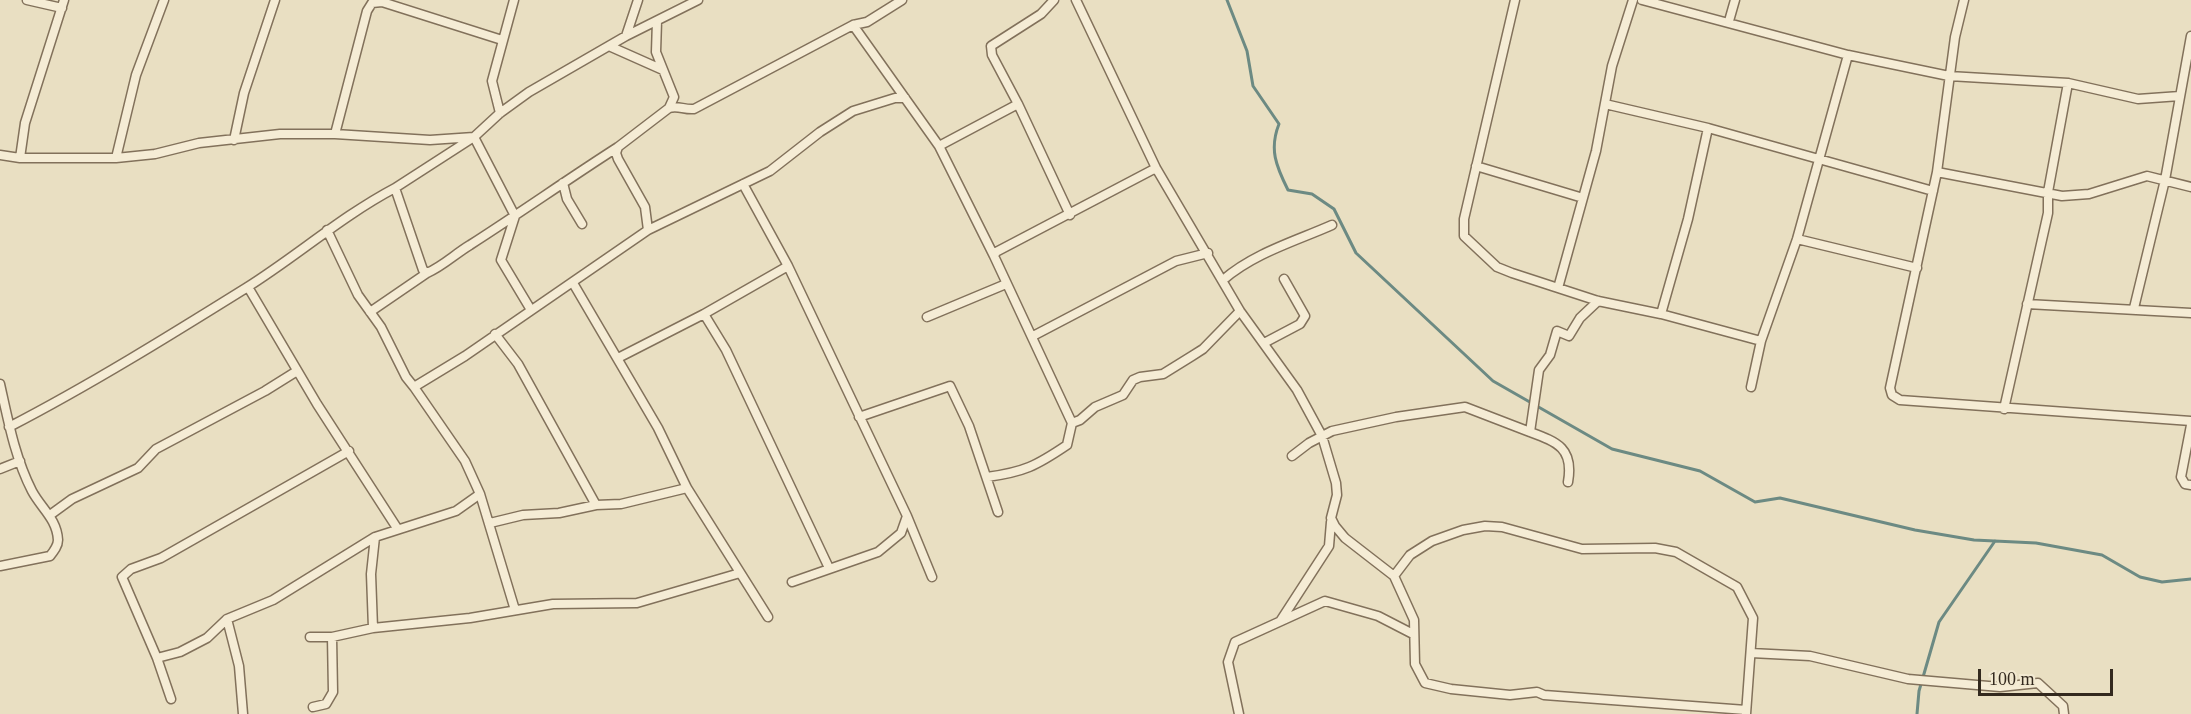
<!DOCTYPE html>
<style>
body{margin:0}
#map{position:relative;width:2191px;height:714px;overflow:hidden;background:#e9dfc2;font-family:"Times New Roman",serif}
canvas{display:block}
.scale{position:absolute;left:1978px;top:669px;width:135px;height:27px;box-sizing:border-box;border:3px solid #33291e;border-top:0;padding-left:8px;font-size:18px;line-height:21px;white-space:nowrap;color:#33291e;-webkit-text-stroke:4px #f2e9d1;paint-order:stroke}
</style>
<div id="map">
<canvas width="2191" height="714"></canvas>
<div class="scale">100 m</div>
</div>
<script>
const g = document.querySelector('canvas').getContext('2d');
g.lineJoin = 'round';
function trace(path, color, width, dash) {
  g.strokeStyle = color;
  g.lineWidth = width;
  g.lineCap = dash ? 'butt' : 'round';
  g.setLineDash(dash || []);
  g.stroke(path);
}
const stream = new Path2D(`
 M1227,0L1247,51L1253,86L1279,124C1269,149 1276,166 1288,190L1312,194L1334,209L1356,253L1493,381L1612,449L1700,471L1755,502L1780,498L1915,530L1974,540L2036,543L2102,555L2140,577L2162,582L2191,579
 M1917,714L1919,691L1939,622L1995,541`);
const minor = new Path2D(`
 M27,0L62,8
 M1054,0L1041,14L991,46L992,55L1018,104L1070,215
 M1076,0L1156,168L1240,311L1297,390L1322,436L1336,483L1337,495L1331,518L1335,526L1345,538L1394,576
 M1515,0L1464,219V236L1497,267L1512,273L1598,301L1661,314L1761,341
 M1642,0L1848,55L1949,76L2068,83L2138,99L2180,96
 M1964,0L1955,37L1937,172L1890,388L1892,395L1900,400L2191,421
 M657,21L656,52L674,97L669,108
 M1729,21L1735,0
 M853,25L939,146L994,256
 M626,36L638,0
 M609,46L663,70
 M1605,104L1708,128L1933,191
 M500,113L492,81L514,0
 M335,134L367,11L372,3L382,2L502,40
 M234,140L244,93L275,0
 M939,146L1018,104
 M0,155L20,158H116L155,154L199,143L280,134H335L430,140L474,137L500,113L529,92L626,36L698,0
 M20,158L25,123L64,0
 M116,158L136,75L164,0
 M1476,166L1583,198
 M1937,172L2062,196L2089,194L2147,176L2191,187
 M563,183L567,199L582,224
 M743,184L788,266L907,516L901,533L878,552L792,582
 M327,230L358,295L381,327L406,377L414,387L465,356L648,230L770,171L820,132L853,111L895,98H905
 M648,230L645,207L618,159L616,153L618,147L669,108C678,105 684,110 694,109L853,25L867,22L902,0
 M1797,239L1917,268
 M1223,280C1254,253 1296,241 1332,225
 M573,283L658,428L687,488L768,617
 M248,287L317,404L397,528
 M1558,288L1596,151L1612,66L1633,0
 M2027,304L2191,313
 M2134,308L2165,180L2191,36
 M531,310L501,260L515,216L474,137L395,188L423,270L427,273C443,266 455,254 470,245C520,213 568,179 618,147
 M370,312L427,273
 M704,314L726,350L829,568
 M1661,314L1688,219L1708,128
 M927,317L1006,284
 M495,334L518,364L596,505
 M1033,336L1176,261L1208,253
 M1264,343L1300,324L1305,316L1284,279
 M618,358L704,314L788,266
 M0,384C8,420 15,458 32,491C41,508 57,519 58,540C58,546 54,551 50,556L0,566
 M1751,387L1761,341L1797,239L1848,55
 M2004,409L2048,213V192L2068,83
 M859,417L950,386L969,426L998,512
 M1072,423L1080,420L1095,407L1123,395L1133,380L1140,377L1163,374L1192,356L1203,349L1240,311
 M2191,425L2181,477L2185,484L2191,485
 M9,427C90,385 169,336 246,288C297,256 342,216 395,188
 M1292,456L1309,443L1332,431L1396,417L1465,407L1530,432
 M0,469L20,461
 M987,477C1024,472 1036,466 1067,445L1072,423L994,256L996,252L1156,168
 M1568,482C1574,448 1557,442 1530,432L1539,370L1550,355L1557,331L1569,336L1580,318L1598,301
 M480,494L515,610
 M50,515L72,499L138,468L156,449L265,391L297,371
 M907,516L932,577
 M490,523L523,515L559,513L596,505L621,504L687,488
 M227,619L239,666L243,714
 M1281,620L1329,546L1331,522
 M373,628L371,574L375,537
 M310,637H332L373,628L470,618L553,604L637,603L740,573
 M1751,653L1810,656L1908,679L2000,687L2038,683L2063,706L2064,714
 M157,658L180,652L207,638L227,619L273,600L375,537L456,511L480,494L465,461L414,387
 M171,699L157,658L122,577L131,569L161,558L349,451
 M313,707L326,704L333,692L332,637
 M1239,714L1228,662L1235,642L1325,601L1378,616L1413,634
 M1746,714L1753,618L1737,587L1676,552L1655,548L1582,549L1502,527L1485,526L1463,530L1432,541L1410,555L1394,576L1414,620L1415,664L1425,683L1451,689L1510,695L1537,692L1544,695L1746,710`);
trace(stream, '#6c8a83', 3);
trace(minor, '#82715b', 11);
trace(minor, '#f5ecd5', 8);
</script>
